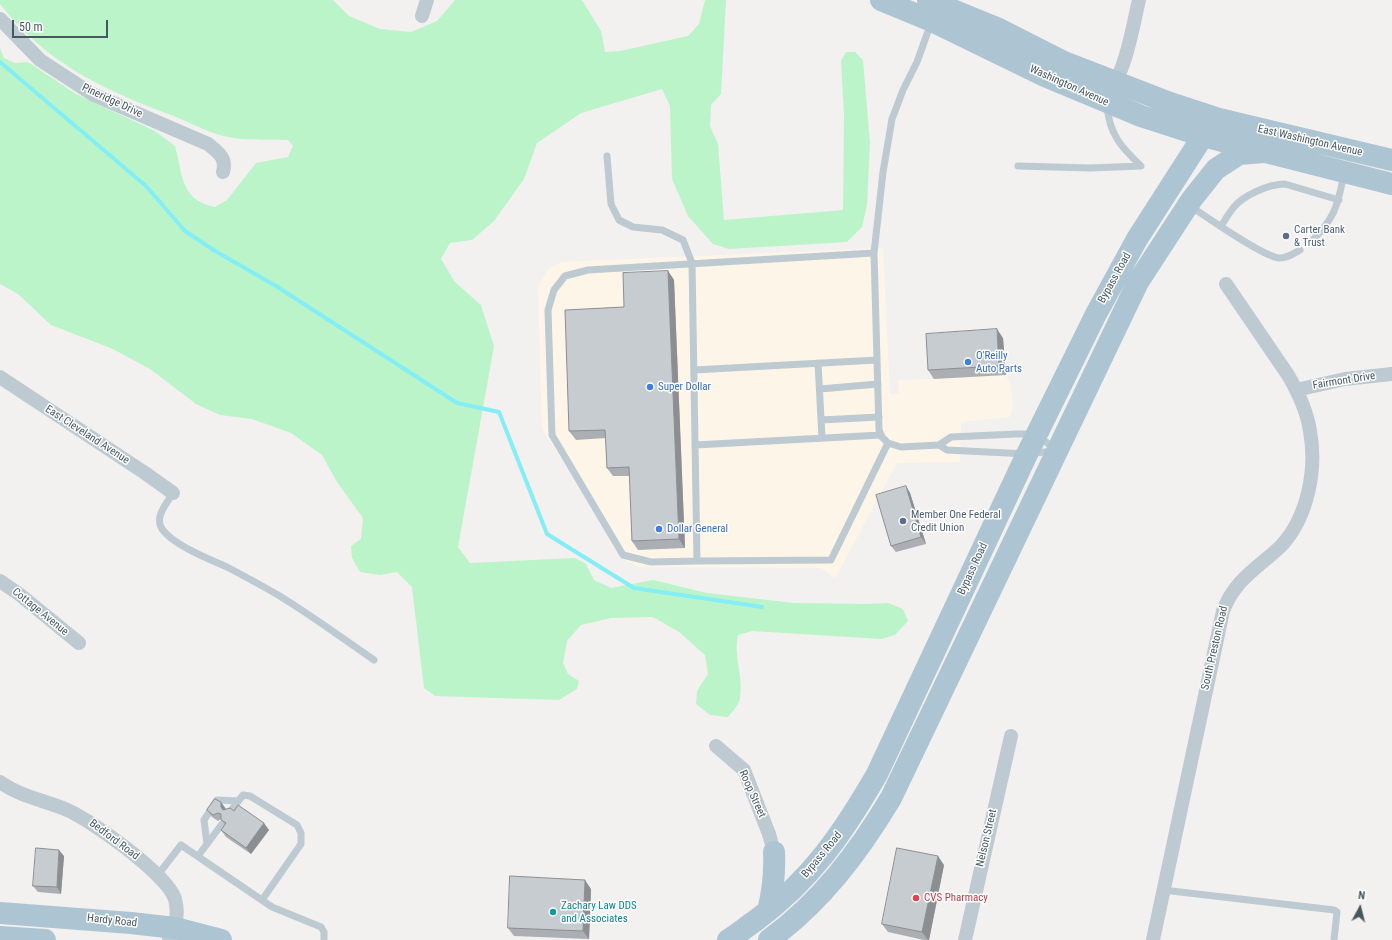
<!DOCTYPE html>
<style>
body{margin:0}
#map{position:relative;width:1392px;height:940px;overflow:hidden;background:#f3f0f0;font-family:"Roboto Condensed",sans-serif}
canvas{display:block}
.north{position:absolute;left:1340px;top:888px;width:40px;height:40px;-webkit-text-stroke:3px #fff;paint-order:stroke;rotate:7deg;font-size:11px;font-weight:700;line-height:16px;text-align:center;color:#465760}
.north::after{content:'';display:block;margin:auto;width:14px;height:18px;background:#465760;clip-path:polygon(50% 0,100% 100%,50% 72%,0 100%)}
.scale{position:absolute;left:12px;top:20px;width:96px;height:18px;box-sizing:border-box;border:2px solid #465760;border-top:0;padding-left:5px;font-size:12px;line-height:14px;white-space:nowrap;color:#465760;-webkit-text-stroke:3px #fff;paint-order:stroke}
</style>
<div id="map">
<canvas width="1392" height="940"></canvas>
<div class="north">N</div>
<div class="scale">50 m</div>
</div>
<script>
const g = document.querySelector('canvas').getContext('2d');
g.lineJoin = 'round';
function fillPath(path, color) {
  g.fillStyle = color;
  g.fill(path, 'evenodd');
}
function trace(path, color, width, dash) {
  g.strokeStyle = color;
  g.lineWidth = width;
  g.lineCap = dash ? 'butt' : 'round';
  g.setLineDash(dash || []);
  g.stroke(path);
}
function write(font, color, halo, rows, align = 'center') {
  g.font = font + ' "Roboto Condensed",sans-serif';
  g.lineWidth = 3;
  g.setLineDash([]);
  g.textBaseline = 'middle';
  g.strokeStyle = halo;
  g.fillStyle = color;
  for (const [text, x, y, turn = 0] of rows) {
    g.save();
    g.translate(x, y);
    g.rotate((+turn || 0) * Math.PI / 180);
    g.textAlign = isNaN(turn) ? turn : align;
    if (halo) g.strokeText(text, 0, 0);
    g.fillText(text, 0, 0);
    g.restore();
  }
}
const commercial = new Path2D(`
 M883,248L890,394L899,393L898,380L934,379L932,342L1003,338L1006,375L1011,386L1013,406L1010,417L961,422L960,462L897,463L835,578L821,568L639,567L621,558L610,543L604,524L542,429L538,287L548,269L561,262Z`);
const green = new Path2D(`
 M0,0H333L349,16L380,29L411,32L437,21L455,0H582L601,31L605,52L620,51L688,36L699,24L705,0H726L721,94L711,105L710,126L718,144L724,220L843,210L844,115L841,61L846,52H855L863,60L870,143L867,205L862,227L847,242L729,249L713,244L688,216L672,179L670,106L662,89L581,113L537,143L524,179L494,221L472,240L450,243L441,259L455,282L481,305L494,346L458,547L470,563L575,558L586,564L594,580L611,588L653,580L707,593L794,603L866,604L888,603L903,609L908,621L895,635L881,639L752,631L738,635C733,656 744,677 740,698C739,705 732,712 728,717L710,715L696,704L697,691L708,674L705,655L679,632L653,617L611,618L581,625L567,641L563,663L568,674L579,681L577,689L559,700L435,696L424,688L412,587L397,572L380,575L360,572L352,558L351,546L361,539L363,518L337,482L322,455L291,433L252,419L220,415L196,404L150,369L113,349L51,325L18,294L0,284V48L4,58L15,63L28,62L76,94L155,131L175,146C183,175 180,200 215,207L227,200L256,163L288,157L293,146L288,140C269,139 247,141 228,137C211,134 193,124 176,117C107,91 47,65 0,4Z`);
const stream = new Path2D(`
 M0,62L146,186L185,231L215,251L276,286L457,403L499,412L547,534L634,588L762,607`);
const lane = new Path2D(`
 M931,23L917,62L903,90L892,119L883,172L874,253L879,430L882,437L888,443L901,447L939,445L951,437L1016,434H1036L1055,449
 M607,156L611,204L619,220L633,227L662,230L683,240L692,263L697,561L831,560L888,443
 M1018,166L1090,168L1141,166C1121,147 1109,134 1107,105
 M1190,206C1207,217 1262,256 1279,258C1287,258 1293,254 1300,250
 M1221,226C1225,220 1229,213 1234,207C1244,195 1269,184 1285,184L1339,200
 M1310,243C1334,219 1338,207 1344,173
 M818,363L822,438
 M694,370L877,360
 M820,389L878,384
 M821,420L879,417
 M695,445L881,435
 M939,445L947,450L1027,454L1053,451
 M173,493C167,503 154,517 162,529C173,545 209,559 227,567C244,576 261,585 278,595C311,615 342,638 374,660
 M697,561L651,562L623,555L552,435L548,310L554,290L565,276L588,270L874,253
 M230,812L243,795L250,796L297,825L301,833V844L262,900
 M207,844L204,820L217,800L238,801
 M198,856L222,824
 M157,876L181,845L272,907L321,927L324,932V940
 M1163,890L1334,910L1337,912L1334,940`);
const street = new Path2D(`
 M422,16L427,0
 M0,19L40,60L92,94L208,144C218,152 227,158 223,172
 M1110,87C1125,76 1134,20 1139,0
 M0,377L145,473L173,493
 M1296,390L1345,379L1392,374
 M0,581L19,594L79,643
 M716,746L744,770L769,834L774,852
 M0,782C19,796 43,800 65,809C90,819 167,874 175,899C179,914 176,927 169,940
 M965,940L1011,736
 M1153,940L1223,611C1235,579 1258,568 1281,546C1308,517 1317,469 1310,431C1307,411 1298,392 1288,375L1226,284`);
const primary = new Path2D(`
 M881,0L932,21L1045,76L1141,116L1203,136L1392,184
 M928,0L999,29L1064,62L1170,103L1219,119L1392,160
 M768,911C773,891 775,872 774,852
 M0,913L131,923L175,928L221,940
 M0,937L45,940
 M728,940C737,935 746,927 755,921C811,880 843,833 877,774L1027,454L1096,314L1137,239L1203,136L1228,121
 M769,940C821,902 858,853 891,798L1138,282L1192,199L1216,169L1239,154L1264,152`);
const wall = new Path2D(`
 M668,271L674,280L685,548L638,550L632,541L630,476H613L607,468L606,438L576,440L569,431L624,307Z
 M1003,338L1006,375L934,379L928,370Z
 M906,486L910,493L926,544L896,552L891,546Z
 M226,809L234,811L269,830L251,854L226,837L221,830L225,825L221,819L218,821L212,817L207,810Z
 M64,856L61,894L38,892L33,886Z
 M944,865L929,940H924L888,932L882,924Z
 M591,889L589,939L514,936L508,928Z`);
const shadedWall = new Path2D(`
 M668,271L674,280L685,548L679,539Z
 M997,329L1003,338L1006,375L999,366Z
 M906,486L910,493L926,544L921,537Z
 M221,802L226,809L225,814L221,807Z
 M264,823L269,830L251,854L246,848Z
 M59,850L64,856L61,894L57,887Z
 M938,856L944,865L929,940H928L922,932Z
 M585,880L591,889L589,939L583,931Z`);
const building = new Path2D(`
 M668,271L679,539L632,541L629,467L607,468L605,430L569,431L565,310L624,307L623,273Z
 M997,329L999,366L928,370L926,334Z
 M906,486L921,537L891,546L876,495Z
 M215,799L221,802V807L223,810L230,808L234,811L238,805L264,823L246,848L221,830L226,823L221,820V814L218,813L213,815L207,810Z
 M36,848L59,850L57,887L33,886Z
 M897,848L938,856L922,932L882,924Z
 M510,876L585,880L583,931L508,928Z`);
const markers = [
 [1286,236,4,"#5c6f8a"],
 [968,362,4,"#3f7fe0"],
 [650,387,4,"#3f7fe0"],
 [903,521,4,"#5c6f8a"],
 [659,529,4,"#3f7fe0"],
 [916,898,4,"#e0444e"],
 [553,912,4,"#0f9aa8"]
];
const streetNames = [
 ["Washington Avenue",1069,86,24],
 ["Pineridge Drive",112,101,25],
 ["East Washington Avenue",1310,141,13],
 ["Bypass Road",1115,278,-61],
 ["Fairmont Drive",1344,381,-9],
 ["East Cleveland Avenue",87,435,33],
 ["Bypass Road",973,569,-65],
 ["Cottage Avenue",40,612,39],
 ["South Preston Road",1215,648,-77],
 ["Roop Street",752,794,66],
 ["Nelson Street",987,838,-77],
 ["Bedford Road",114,840,37],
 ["Bypass Road",822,855,-50],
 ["Hardy Road",112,921,6]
];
const serviceNames = [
 ["Carter Bank",1294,230],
 ["& Trust",1294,243],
 ["Member One Federal",911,515],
 ["Credit Union",911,528]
];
const shopNames = [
 ["O'Reilly",976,356],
 ["Auto Parts",976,369],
 ["Super Dollar",658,387],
 ["Dollar General",667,529]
];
const healthNames = [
 ["CVS Pharmacy",924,898]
];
const cultureNames = [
 ["Zachary Law DDS",561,906],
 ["and Associates",561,919]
];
fillPath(commercial, '#fef5e9');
fillPath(green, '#bbf4c9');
trace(stream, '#83eef6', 4);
trace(lane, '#bdcad1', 7);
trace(street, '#bdcad1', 14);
trace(primary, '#adc5d2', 22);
fillPath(wall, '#abafb3');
fillPath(shadedWall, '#8b8f92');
fillPath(building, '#c7ccd0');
trace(building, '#8b8f92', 1);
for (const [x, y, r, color] of markers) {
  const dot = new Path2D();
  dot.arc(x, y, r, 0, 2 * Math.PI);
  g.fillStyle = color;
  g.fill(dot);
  trace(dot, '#fff', 1.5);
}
write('11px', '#465760', '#fff', streetNames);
write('11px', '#4e5e75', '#fff', serviceNames, 'left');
write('11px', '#366cbe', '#fff', shopNames, 'left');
write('11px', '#be3a42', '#fff', healthNames, 'left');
write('11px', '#0d838f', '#fff', cultureNames, 'left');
</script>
